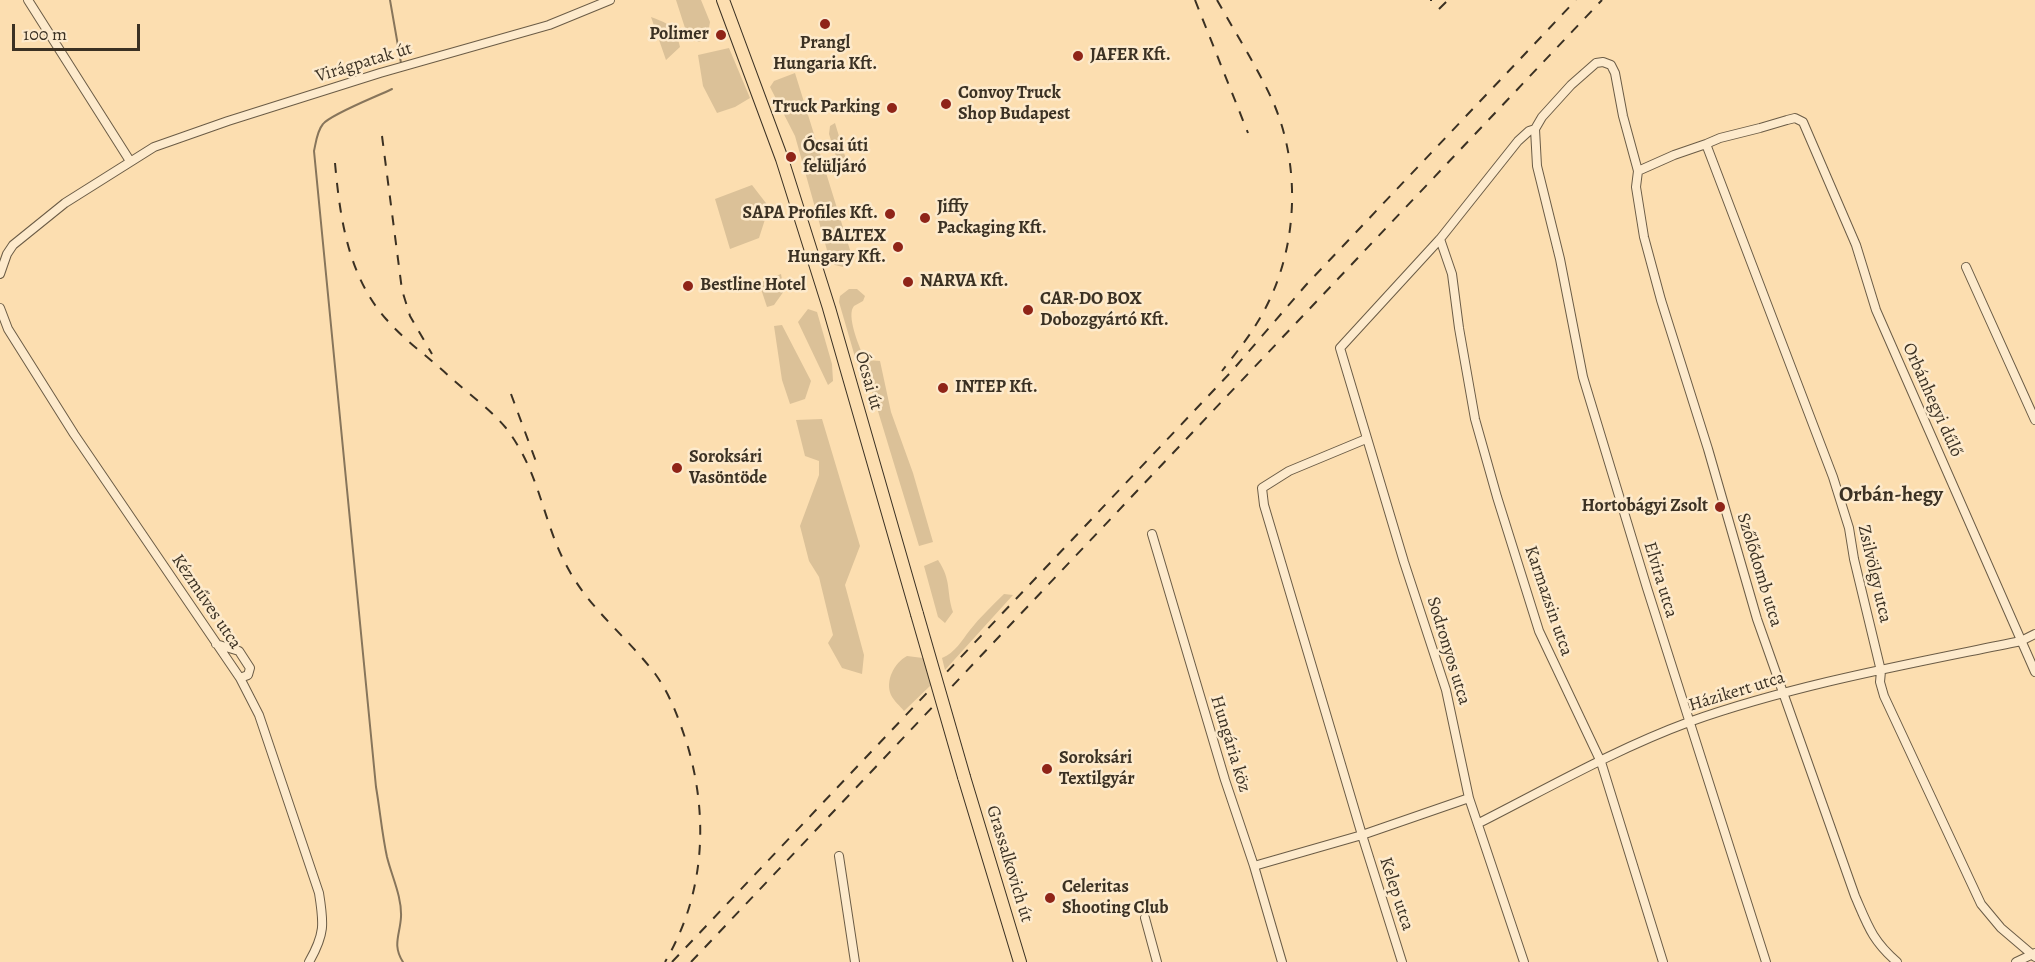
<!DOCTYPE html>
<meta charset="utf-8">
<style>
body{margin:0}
#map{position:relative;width:2035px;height:962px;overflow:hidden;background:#fcdeb0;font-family:Alegreya,serif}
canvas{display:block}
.scale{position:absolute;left:12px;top:24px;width:128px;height:27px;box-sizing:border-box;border:3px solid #3b3123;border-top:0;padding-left:8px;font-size:18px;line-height:21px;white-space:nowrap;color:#3b3123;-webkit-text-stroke:4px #fdeacc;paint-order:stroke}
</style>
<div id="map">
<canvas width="2035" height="962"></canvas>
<div class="scale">100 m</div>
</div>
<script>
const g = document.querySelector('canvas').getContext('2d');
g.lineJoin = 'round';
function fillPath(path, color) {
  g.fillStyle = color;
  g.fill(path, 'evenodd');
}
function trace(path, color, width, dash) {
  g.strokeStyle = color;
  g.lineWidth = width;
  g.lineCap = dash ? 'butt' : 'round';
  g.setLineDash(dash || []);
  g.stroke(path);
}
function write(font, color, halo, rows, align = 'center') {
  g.font = font + ' Alegreya,serif';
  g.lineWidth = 5;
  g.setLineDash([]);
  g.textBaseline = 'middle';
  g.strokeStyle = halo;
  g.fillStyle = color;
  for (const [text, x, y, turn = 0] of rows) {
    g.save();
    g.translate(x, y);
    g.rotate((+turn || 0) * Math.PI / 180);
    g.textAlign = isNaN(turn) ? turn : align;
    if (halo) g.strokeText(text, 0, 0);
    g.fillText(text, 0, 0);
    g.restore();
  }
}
const green = new Path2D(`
 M676,0H701L710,22L707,39L698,42L685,28Z
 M651,17C670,24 676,27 680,47L666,60Z
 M729,48L750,98L735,107L717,113L703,86L698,55Z
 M795,73L850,250L849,261L843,267L835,265L830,261L795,136L770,87L774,81Z
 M835,123L848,166L840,169L829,134L830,126Z
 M752,185L769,207L759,238L730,249L715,199Z
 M781,274L784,291L774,305L767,307L759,283Z
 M849,289H857L865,296L863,301C860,303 857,304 854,306C846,315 859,346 863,355L855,357L839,302L840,296Z
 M808,309L817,312L832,364L833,381L828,385L798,322Z
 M782,325L811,381L805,399L790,404L782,380L774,326Z
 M867,360L880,361L891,412L913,473L933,542L919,546L867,375Z
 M822,419L860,546L845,585L864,655L862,674L842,668L828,643L833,635L819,577L809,561L800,526L819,475V461L805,456L796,420Z
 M938,560C952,581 946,591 953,612L945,623L938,617L924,566Z
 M1004,594L1013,595L945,670L942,658C955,653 962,640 970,630C980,617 992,606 1004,594Z
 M907,656L923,658L931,685L904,711C900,706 894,701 891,695C885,681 894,663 907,656Z`);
const stream = new Path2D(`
 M390,0L401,63
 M392,89C378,96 331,114 323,124C317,131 316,142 314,151L376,787C380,810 382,834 387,857C392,877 402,897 401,917C400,935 392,945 403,962`);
const street = new Path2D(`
 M28,0L130,161
 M1706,144L1833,477L1849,528L1854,559L1881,671L1880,682L1884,696L1981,904L2001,928L2035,957
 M1638,171L1674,155L1706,144L1720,138L1760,128L1787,120L1795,118L1803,122L1856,245L1876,310L2035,672
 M1440,239L1452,274L1459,328L1475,419L1497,497L1539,631L1601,762L1663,962
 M1966,267L2035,420
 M0,274L7,254L13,245L65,203L154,147L228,121L380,73L549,25L610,0
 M0,308L8,329L74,434L240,678L259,715L319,893C324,924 325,934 309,962
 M1366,439L1289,471L1262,488L1264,505L1362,835L1402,962
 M1152,534L1225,780L1254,866L1282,962
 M216,644L239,651L250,668L248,675L240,678
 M1479,823C1548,788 1616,749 1689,722C1796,684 1910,664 2021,641L2035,634
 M839,856L855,962
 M1254,866L1362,835L1469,798
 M1145,918L1157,962
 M1524,962L1469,798L1446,690L1404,562L1340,348L1440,239L1518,141L1529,131L1535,129
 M1766,962L1647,588L1583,377L1560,259L1537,166L1535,129L1542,117L1571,85L1596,63L1603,62L1611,65L1615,73L1623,116L1638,171L1636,187L1644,237L1661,300L1708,449L1757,619L1855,896C1868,926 1872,940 1897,962
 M2016,962L2035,953`);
const primary = new Path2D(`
 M723,0L782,159L829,308L917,614
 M964,777L1020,962`);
const rail = new Path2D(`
 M1195,0L1248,133
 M1217,0C1236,34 1258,68 1274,104C1303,173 1297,259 1257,323C1247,340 1234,355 1222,371
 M1431,1V0
 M1439,9L1448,0
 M382,136L402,290L410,316L432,354
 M335,163C340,218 348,276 386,319C405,341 430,358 451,378C469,394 490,409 506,428C542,475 542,524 570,572C592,611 629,639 656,675C671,696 680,722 688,747C709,820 704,896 665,962
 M511,394L538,467
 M672,962L1231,372L1306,285L1576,0
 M691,962L1602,0`);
const primaryBridge = new Path2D(`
 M917,614L964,777`);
const markers = [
 [825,24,6,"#8f2418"],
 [721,35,6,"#8f2418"],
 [1078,56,6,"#8f2418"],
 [946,104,6,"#8f2418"],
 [892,108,6,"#8f2418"],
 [791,157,6,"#8f2418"],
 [890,214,6,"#8f2418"],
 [925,218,6,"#8f2418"],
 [898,247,6,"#8f2418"],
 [908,282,6,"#8f2418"],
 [688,286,6,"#8f2418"],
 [1028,310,6,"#8f2418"],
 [943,388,6,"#8f2418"],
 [677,468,6,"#8f2418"],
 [1720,507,6,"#8f2418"],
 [1047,769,6,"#8f2418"],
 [1050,898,6,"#8f2418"]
];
const poiNames = [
 ["Polimer",709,35,"right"],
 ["Prangl",825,44,"center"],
 ["Hungaria Kft.",825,65,"center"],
 ["JAFER Kft.",1090,56],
 ["Convoy Truck",958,94],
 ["Shop Budapest",958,115],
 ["Truck Parking",880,108,"right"],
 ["Ócsai úti",803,147],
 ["felüljáró",803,168],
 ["Jiffy",937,208],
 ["Packaging Kft.",937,229],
 ["SAPA Profiles Kft.",878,214,"right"],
 ["BALTEX",886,237,"right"],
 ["Hungary Kft.",886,258,"right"],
 ["NARVA Kft.",920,282],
 ["Bestline Hotel",700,286],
 ["CAR-DO BOX",1040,300],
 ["Dobozgyártó Kft.",1040,321],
 ["INTEP Kft.",955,388],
 ["Soroksári",689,458],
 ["Vasöntöde",689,479],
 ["Hortobágyi Zsolt",1708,507,"right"],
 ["Soroksári",1059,759],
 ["Textilgyár",1059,780],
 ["Celeritas",1062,888],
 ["Shooting Club",1062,909]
];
const streetNames = [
 ["Virágpatak út",364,63,-17],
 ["Ócsai út",868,381,74],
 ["Orbánhegyi dűlő",1932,400,66],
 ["Szőlődomb utca",1759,570,73],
 ["Zsilvölgy utca",1874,574,77],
 ["Elvira utca",1660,580,73],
 ["Karmazsin utca",1548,601,71],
 ["Kézműves utca",206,602,56],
 ["Sodronyos utca",1448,651,73],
 ["Házikert utca",1737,692,-17],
 ["Hungária köz",1230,744,73],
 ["Grassalkovich út",1009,864,73],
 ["Kelep utca",1396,894,72]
];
const quarterNames = [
 ["Orbán-hegy",1891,496]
];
fillPath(green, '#dbc198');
trace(stream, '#87755b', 2);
trace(street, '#6b5c46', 10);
trace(primary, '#3b3123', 14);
trace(street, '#fdeacc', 8);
trace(primary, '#fcdeb0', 12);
trace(rail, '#3b3123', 2, [10, 10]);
trace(primaryBridge, '#3b3123', 14, []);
trace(primaryBridge, '#fcdeb0', 12);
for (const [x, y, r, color] of markers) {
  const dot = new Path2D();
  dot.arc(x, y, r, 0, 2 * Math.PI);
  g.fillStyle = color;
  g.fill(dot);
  trace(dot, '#fdeacc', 2);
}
write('bold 18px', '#3b3123', '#fdeacc', poiNames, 'left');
write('18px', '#3b3123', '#fdeacc', streetNames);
write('bold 21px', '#3b3123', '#fdeacc', quarterNames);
</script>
